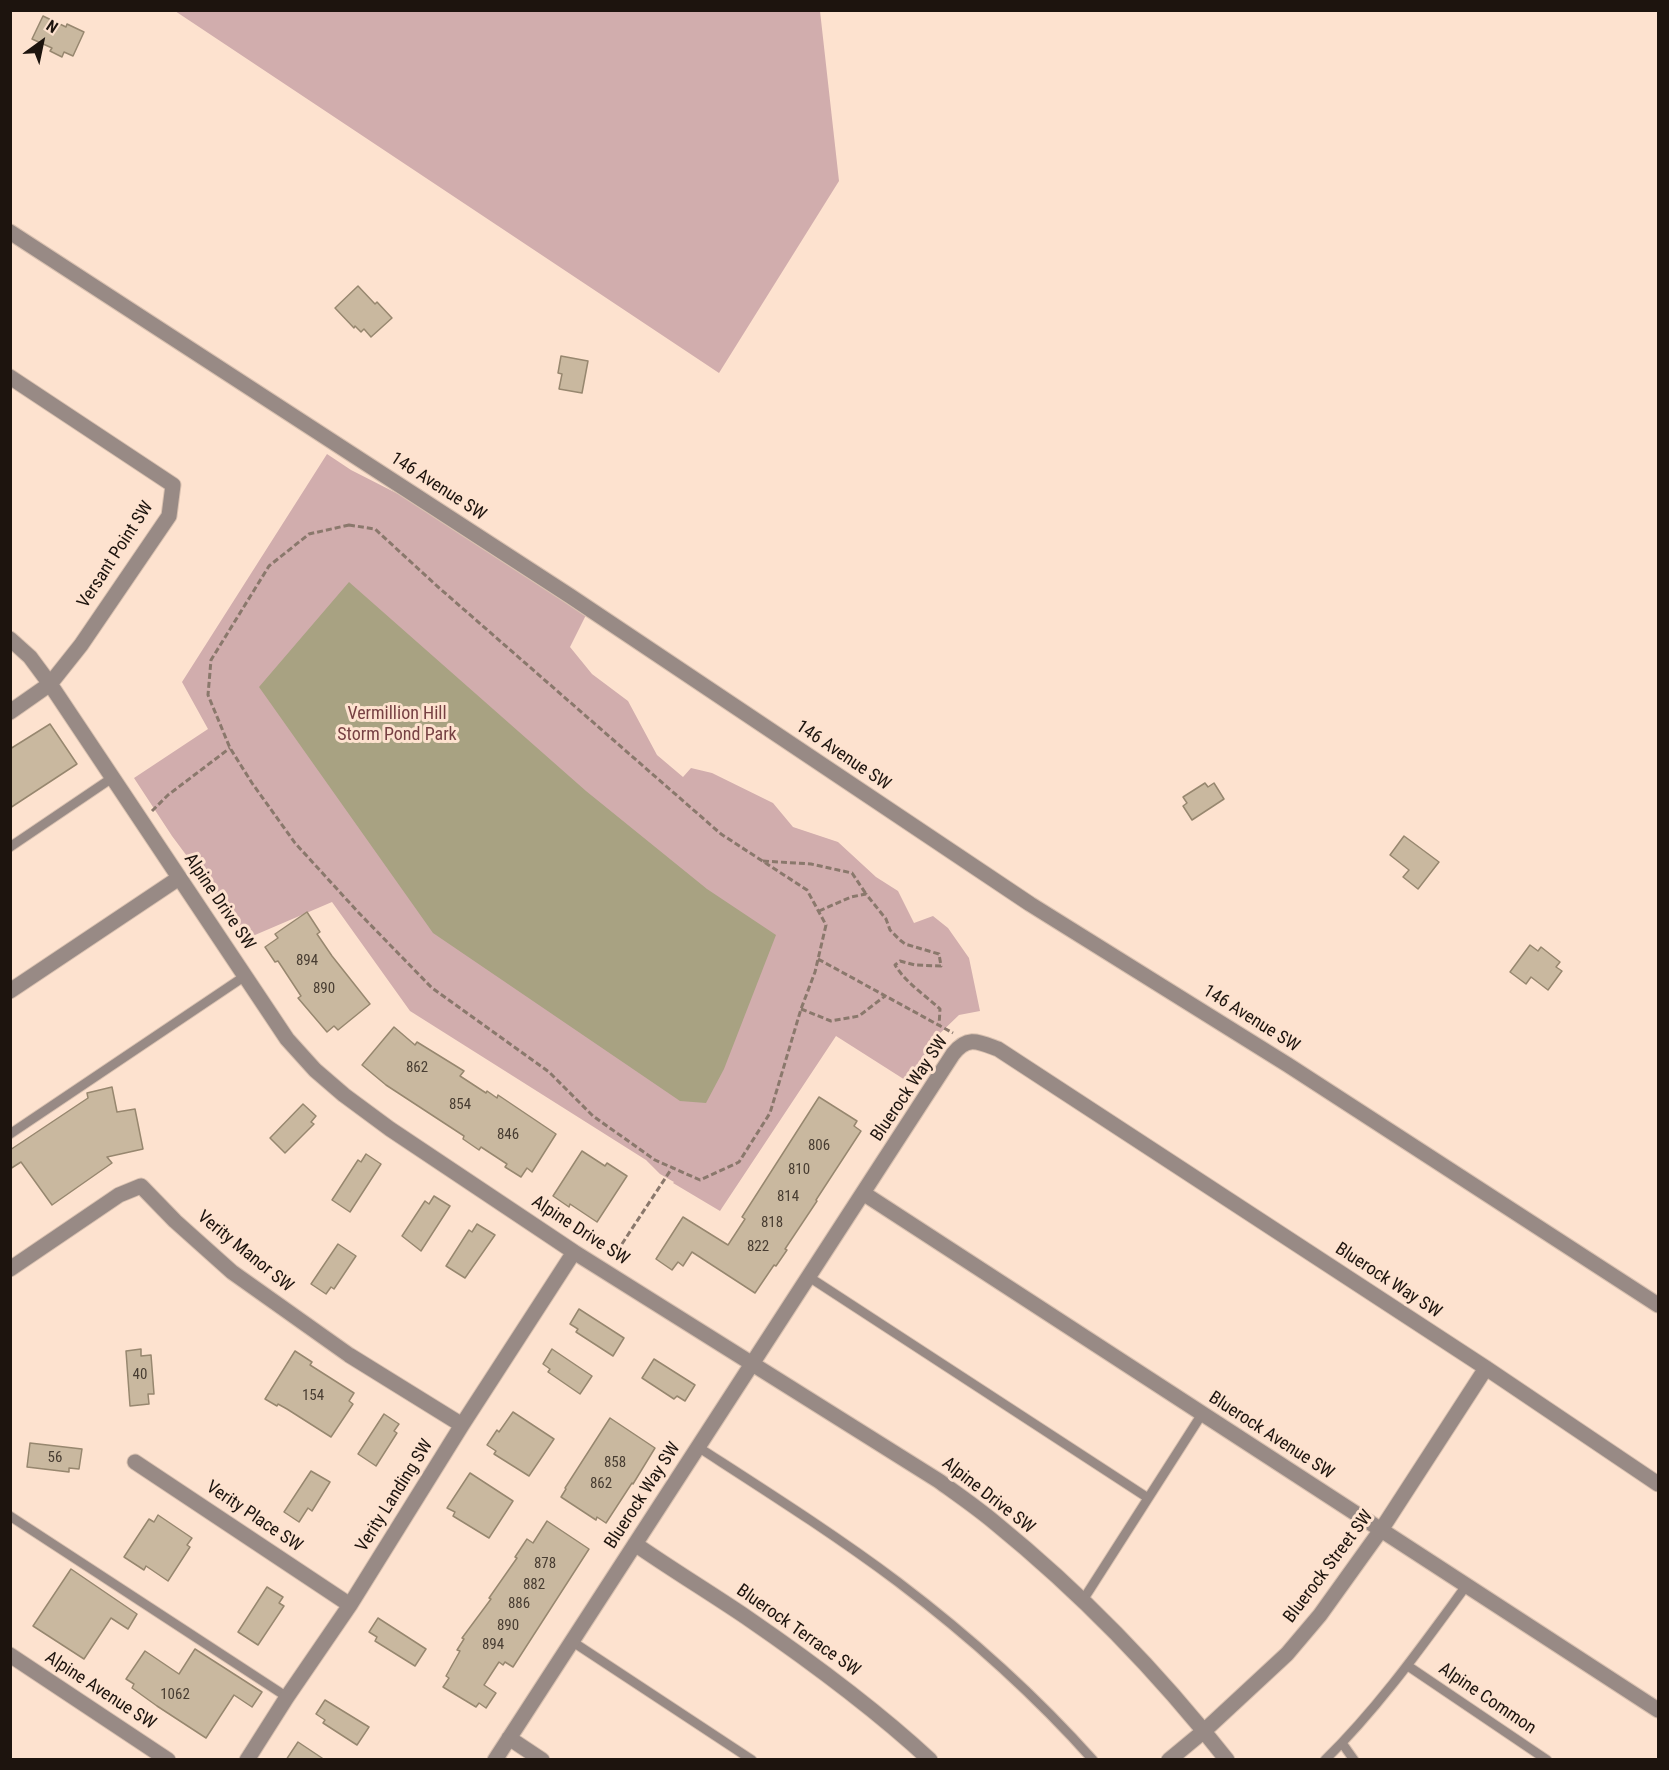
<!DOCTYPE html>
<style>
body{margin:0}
#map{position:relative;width:1669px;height:1770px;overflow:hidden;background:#fde2cf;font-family:"Roboto Condensed",sans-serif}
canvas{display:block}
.frame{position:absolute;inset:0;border:12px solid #1d140e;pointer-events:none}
.north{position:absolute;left:12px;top:12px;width:60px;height:60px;-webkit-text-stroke:4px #fde2cf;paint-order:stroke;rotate:33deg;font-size:16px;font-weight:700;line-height:24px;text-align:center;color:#1d140e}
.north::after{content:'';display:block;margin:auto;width:21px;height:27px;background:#1d140e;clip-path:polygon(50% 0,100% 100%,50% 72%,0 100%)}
</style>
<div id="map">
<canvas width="1669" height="1770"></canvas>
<div class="frame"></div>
<div class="north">N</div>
</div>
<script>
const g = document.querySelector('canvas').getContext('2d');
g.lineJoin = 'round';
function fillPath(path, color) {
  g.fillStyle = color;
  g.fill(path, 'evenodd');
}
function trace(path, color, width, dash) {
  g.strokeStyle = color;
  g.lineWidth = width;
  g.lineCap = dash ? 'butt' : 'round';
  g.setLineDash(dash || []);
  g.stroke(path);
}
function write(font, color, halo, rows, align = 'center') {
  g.font = font + ' "Roboto Condensed",sans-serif';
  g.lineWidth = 6;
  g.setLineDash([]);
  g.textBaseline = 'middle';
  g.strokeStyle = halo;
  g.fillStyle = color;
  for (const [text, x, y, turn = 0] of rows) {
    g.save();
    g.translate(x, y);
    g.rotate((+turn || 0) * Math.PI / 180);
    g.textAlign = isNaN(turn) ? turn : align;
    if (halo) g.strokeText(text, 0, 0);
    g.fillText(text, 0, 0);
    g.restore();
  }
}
const green = new Path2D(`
 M175,11H820L839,181L719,373Z
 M327,454L351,470L406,498L587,613L570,647L592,674L628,701L657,755L683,777L691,768L712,773L773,803L793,827L838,842L876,877L898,891L914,923L933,916L948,928L969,958L980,1011L959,1015L933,1040L926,1062L913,1085L836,1036L720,1211L673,1183L674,1182L660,1174L646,1160L410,1011L332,902L248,938L172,836L134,778L208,729L182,682Z`);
const water = new Path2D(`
 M349,582L586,791L707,889L776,935L724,1069L706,1103L680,1101L433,933L259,687Z`);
const building = new Path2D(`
 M43,16L66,27L67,24L84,32L73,56L64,52L62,57L50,51L52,48L32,39Z
 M358,286L375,304L377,302L392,318L371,337L364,329L361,332L355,326L354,328L335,308Z
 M561,356L588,361L582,393L559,389L562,374L558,373Z
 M50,724L77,764L10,808V749Z
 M1205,783L1208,787L1214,783L1224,799L1192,820L1183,806L1187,803L1183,797Z
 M1404,836L1439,862L1418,889L1403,877L1409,870L1390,855Z
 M307,912L320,932L317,934L332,956L370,1004L338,1030L334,1026L327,1032L298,998L301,996L278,961L275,962L265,947L278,938L275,934Z
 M1530,945L1538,951L1541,947L1560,962L1556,967L1562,971L1548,990L1531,977L1526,984L1510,972Z
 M394,1027L415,1045L417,1042L464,1071L460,1076L486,1093L487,1091L497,1098L498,1095L556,1134L532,1172L527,1168L521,1177L505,1167L507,1164L481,1147L479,1150L463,1139L464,1136L386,1085L362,1065Z
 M112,1087L117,1112L135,1109L143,1149L107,1157L112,1163L52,1205L21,1162L10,1169V1150L88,1098L87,1093Z
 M819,1097L857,1121L854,1126L861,1131L816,1200L817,1201L785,1249L787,1250L776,1266L774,1265L755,1293L692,1252L683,1266L678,1262L672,1270L656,1259L683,1217L728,1245L745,1219L742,1217Z
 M303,1104L316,1116L311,1122L314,1124L285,1153L270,1138Z
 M582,1151L605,1166L607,1163L627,1176L597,1222L570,1204L569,1207L553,1196Z
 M366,1154L381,1164L350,1212L332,1200L358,1160L361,1162Z
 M434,1196L450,1206L421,1251L402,1236L425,1201L429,1204Z
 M477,1224L495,1235L465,1278L446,1266L469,1230L472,1232Z
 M338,1244L356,1256L334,1289L331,1287L326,1294L311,1284Z
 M579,1309L624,1338L613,1356L576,1332L578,1329L570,1324Z
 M141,1349V1356L151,1355L154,1394H148L149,1404L130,1406L126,1351Z
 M552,1349L592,1376L580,1394L548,1372L550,1369L543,1364Z
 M295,1351L312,1362L310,1365L354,1393L349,1401L353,1404L331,1437L287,1409L278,1404L277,1406L265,1399Z
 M654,1359L695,1385L685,1401L677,1396L674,1399L642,1378Z
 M513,1412L554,1439L529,1476L494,1454L496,1451L487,1445L497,1430L499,1432Z
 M384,1414L399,1424L394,1431L397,1433L376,1466L358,1454Z
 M610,1418L655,1448L633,1484L632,1483L606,1523L597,1517L596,1520L561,1497L566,1489L565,1488Z
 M30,1443L82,1449L79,1469L69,1468V1472L27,1467Z
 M311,1471L330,1482L312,1511L308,1508L299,1522L284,1512Z
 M470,1473L513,1501L489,1538L453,1516L455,1512L447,1508Z
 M158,1515L192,1538L187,1545L190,1547L168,1581L146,1566L144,1570L124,1557L149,1519L154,1522Z
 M547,1521L589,1549L513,1667L505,1662L503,1665L499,1662L484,1685L496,1693L486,1708L479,1703L476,1707L443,1687L449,1678L446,1676L460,1651L457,1650L464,1639L462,1638L491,1599L489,1598L517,1558L515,1557L527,1539L533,1543Z
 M71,1569L137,1614L128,1629L111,1618L84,1659L33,1626Z
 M267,1587L283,1597L279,1603L284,1606L258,1645L238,1632Z
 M378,1618L426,1649L415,1666L375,1641L377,1637L369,1632Z
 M195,1649L262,1692L252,1707L234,1695L206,1738L157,1706L132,1688L134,1684L126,1679L145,1651L179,1674Z
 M325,1700L369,1727L357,1745L323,1723L325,1720L316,1714Z
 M298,1742L325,1760H286Z`);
const path = new Path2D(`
 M349,525L375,529L437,586L721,834L807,890L826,925L815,972L801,1009L770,1113L739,1162L700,1180L655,1160L593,1116L549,1072L432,988L358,912L295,843L252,783L230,748L208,695L211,660L269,566L309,534Z
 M152,811L168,795L230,748
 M763,861L811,864L852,873L866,894
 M819,911L851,897L866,894L886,919L890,930L900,940L905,944L939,954L941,966L915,965L900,961L895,965C906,983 925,995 940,1009L939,1026
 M818,959L953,1033
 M801,1009L831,1021L859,1016L885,996
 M612,1259L672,1168`);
const service = new Path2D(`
 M10,847L112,778
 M10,1134L245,976
 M809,1277L1148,1498
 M698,1447C766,1491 834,1534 898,1582C968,1635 1035,1695 1093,1760
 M10,1516L287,1697
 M1083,1600L1202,1414
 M573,1642L752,1760
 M1408,1666L1547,1760
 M1342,1743L1354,1760
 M1325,1760C1379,1707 1422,1646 1466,1586`);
const minor = new Path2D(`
 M10,377L173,485L169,516L81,645L50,684L10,712
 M10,639L30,657L50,684L287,1039L315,1070L344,1095L390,1129L574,1252L939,1481C957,1494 976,1507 994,1522C1080,1592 1158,1672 1227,1760
 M10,991L179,878
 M863,1193L1658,1710
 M10,1269L119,1195L141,1186L175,1221L232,1272L349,1355L462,1425
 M135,1462L350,1605
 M635,1544C671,1569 709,1592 746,1617C810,1661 873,1707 930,1760
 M509,1738L542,1760
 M247,1760L287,1697L350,1605L462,1425L574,1252
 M495,1760L953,1054C968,1035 979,1042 998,1049L1486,1368L1658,1484
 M1169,1760L1204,1731L1287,1654L1320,1615L1381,1530L1486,1368`);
const tertiary = new Path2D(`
 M10,232L570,596L1030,904L1288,1065L1658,1305
 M10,1655L168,1760`);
const numberNames = [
 ["894",307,961],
 ["890",324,989],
 ["862",417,1068],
 ["854",460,1105],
 ["846",508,1135],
 ["806",819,1146],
 ["810",799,1170],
 ["814",788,1197],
 ["818",772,1223],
 ["822",758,1247],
 ["40",140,1375],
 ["154",313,1396],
 ["56",55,1458],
 ["858",615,1463],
 ["862",601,1484],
 ["878",545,1564],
 ["882",534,1585],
 ["886",519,1604],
 ["890",508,1626],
 ["894",493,1645],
 ["1062",175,1695]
];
const streetNames = [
 ["146 Avenue SW",438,487,33],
 ["Versant Point SW",116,555,-57],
 ["146 Avenue SW",843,756,34],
 ["Alpine Drive SW",219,902,56],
 ["146 Avenue SW",1251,1019,32],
 ["Bluerock Way SW",910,1089,-56],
 ["Alpine Drive SW",580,1231,33],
 ["Verity Manor SW",245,1252,39],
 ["Bluerock Way SW",1388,1281,33],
 ["Bluerock Avenue SW",1271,1436,33],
 ["Verity Landing SW",395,1496,-58],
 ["Bluerock Way SW",643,1496,-57],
 ["Alpine Drive SW",988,1496,38],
 ["Verity Place SW",254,1517,34],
 ["Bluerock Street SW",1329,1567,-53],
 ["Bluerock Terrace SW",798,1631,35],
 ["Alpine Avenue SW",100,1691,33],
 ["Alpine Common",1487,1699,34]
];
const parkNames = [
 ["Vermillion Hill",397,714],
 ["Storm Pond Park",397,735]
];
fillPath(green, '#d1adad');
fillPath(water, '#a8a282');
fillPath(building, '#c9b89f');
trace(building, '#97876f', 1.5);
trace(service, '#d9c1b0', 11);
trace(minor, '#d9c1b0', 17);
trace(tertiary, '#d9c1b0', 17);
trace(path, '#8a786c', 3, [6, 3]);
trace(service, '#988a85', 9);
trace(minor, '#988a85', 15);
trace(tertiary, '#988a85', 15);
write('15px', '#483d32', null, numberNames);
write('18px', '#1d140e', '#fde2cf', streetNames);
write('18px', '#774143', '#fde2cf', parkNames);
</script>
